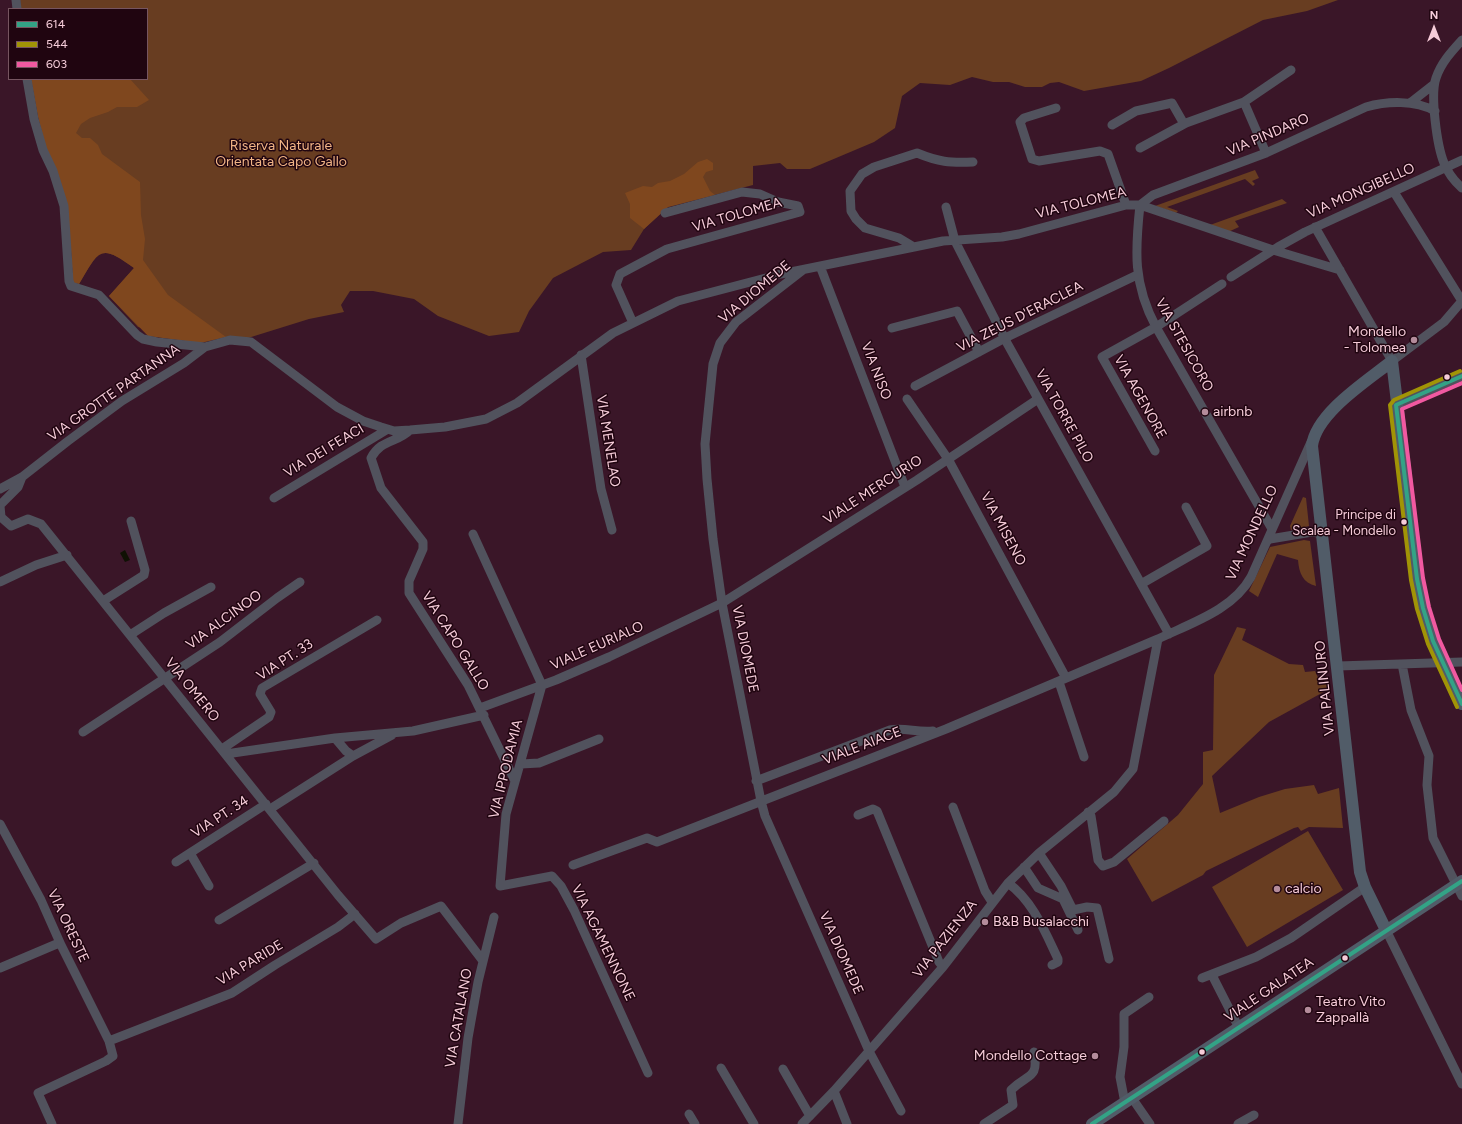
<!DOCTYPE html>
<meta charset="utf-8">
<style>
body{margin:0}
#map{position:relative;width:1462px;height:1124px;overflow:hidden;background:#3a1628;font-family:Figtree,sans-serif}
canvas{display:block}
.legend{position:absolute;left:8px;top:8px;width:140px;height:72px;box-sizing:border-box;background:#200510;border:1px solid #765560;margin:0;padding:5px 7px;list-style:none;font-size:12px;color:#f6ccd9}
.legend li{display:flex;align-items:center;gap:8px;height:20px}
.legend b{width:20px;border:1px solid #765560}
.north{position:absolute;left:1414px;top:8px;width:40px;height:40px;-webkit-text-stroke:3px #200510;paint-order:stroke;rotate:0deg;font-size:11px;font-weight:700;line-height:16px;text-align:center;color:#f6ccd9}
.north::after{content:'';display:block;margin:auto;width:14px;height:18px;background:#f6ccd9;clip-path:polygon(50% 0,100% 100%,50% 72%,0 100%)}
</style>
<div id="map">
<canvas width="1462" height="1124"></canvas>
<ul class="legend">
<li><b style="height:5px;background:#33a386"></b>614</li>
<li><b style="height:5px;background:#a19406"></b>544</li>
<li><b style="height:5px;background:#f159a1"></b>603</li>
</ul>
<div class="north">N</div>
</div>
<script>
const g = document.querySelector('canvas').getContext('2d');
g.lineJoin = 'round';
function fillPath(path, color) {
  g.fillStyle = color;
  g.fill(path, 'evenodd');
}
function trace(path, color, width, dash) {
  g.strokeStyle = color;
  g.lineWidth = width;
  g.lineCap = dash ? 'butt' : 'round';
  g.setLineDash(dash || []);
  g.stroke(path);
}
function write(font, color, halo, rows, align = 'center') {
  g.font = font + ' Figtree,sans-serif';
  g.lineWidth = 3;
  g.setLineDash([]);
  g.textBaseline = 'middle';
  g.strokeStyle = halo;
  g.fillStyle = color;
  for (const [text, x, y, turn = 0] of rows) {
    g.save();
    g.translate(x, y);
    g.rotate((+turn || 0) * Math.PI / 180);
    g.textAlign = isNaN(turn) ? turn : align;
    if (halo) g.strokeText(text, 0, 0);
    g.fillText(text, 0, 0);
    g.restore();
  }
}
const green = new Path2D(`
 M20,0H1338L1307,11L1263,20L1169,68L1141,81L1084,91L1059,82L1050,83L1042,87H1025L1009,82H993L972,77L950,85L920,83L902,96L895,128L874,142L810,169H787L780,163L753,166V185L668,207L644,229L631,250L603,252L553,278L529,311L519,332L489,336L438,316L414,299L373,291H350L341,305L344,312L309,319L248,338L226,337L200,343L138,327L109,296L134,268C99,242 99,251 79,284L31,79H147V9H21Z
 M1255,170L1259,178L1252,181L1255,184L1253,186L1245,179L1167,207L1178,211L1176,213L1155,206Z
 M1282,199L1287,203L1235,221L1239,227L1228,232L1210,225Z
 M1303,497L1306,498L1309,526L1291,530L1290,526Z
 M1304,540L1310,541L1316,586C1303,583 1299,573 1298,560L1277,554L1258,597L1249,591L1270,547Z
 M1237,627L1246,629L1242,640L1289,664L1303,665L1305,672L1315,671L1320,682L1328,680L1329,689L1269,722L1212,776L1220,813L1259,797L1285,789L1314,785L1318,794L1339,788L1343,828L1309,827L1301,831L1298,827L1294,828L1206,871L1203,875L1152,902L1127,859L1178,815L1203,784V752L1213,750L1214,675Z
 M1308,831L1343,890L1247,947L1212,887Z`);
const forest = new Path2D(`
 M31,79H130L149,100L137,107H117L108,112L90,118L81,124L76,133L82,138H90L98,145L102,154L140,182L141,215L145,239L143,260L168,295L226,337L200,343L148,336L109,296L134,268C99,242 99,251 79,284L73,283L71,250L38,117Z
 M707,159L713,163V170L706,172L703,177L710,191L715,195L668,207L644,229L630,218V204L625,193L643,186L652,187L658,183L670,181L684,174L698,162Z`);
const water = new Path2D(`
 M125,550L130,560L125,562L120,553Z`);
const minor = new Path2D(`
 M16,0L17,9
 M1462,40C1451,52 1441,63 1436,78C1430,95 1437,146 1444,163C1448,173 1454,181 1462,188
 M27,79L34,119L43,150L53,171L64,206L69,281L71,286L99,295L137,335L143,339L157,342L205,347L230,340L251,342L337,407L363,421L381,427L394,431L410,430L445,427L486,419L517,403L613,333L678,301L781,274L914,247L943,241L1002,237L1019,234L1126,205H1140L1273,250L1340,270
 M1244,102L1266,153
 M1410,103L1433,85
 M1056,108L1024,118L1020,122L1032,159L1039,161L1100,151L1108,154L1126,205
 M1112,125L1136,111L1172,103L1184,124
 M1140,148L1186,123L1244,102L1291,70
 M1394,192L1462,301
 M1140,205C1135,251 1133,284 1156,327L1272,529
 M1140,205L1153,195L1266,153L1366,107C1387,101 1415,100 1435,111
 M946,207L955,241L1007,343L1169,634
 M1315,227L1392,361L1444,322L1462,301
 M914,247L899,238L865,228L856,219L851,211L850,191L862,174L874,167L917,153C939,162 949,163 973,162
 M820,266L905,487
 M803,270L736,322L720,343L713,364L705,444L707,479L713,539L722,603L761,801L765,816L869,1051L901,1111
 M1231,277L1278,247L1305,232L1462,160
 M633,323L616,285L620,274L667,249L800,212L798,206L778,202L760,194L742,192L665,213
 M892,328L957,311L979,352
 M581,355L601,489L612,530
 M915,386L1005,338L1137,275
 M907,399L948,459L1066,678
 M1396,405L1462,376
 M410,430C397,443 381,439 371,458L381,488L423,542V549L409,581V593L468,685L515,781
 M1155,451L1102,357L1156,327L1222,284
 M0,489L22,477L68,441L122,401L184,363L205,347
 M274,498L388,429
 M0,505L18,487L22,477
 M0,506L1,517L11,526L28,519L41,524L338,895L376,939L401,923L441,906L483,961
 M473,534L542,685L506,814L500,886L552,876L561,886L574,910L648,1073
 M1267,541L1270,539L1312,532L1318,533L1321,535
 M0,582L36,565L67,555
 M1141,584L1207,546L1186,507
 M103,601L144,575L145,570L131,521
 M130,635L164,613L211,587
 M1402,664L1411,710L1429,756L1427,785L1433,838L1462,896
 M1338,666L1462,662
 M1059,682L1084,757
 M480,708L556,680L609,657L722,603L917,480L1038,399
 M83,732L220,642L277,598L300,582
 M335,738L346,751L353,756
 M222,749L269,717L271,712L260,694L262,688L377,620
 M226,754L335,738L413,731L484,715
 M521,764L539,763L599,739
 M756,781L890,730C904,727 918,733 933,731
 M953,807L985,891L992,902
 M270,809L353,756L392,735
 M1088,812L1091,816L1098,860L1103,866L1114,862L1164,821
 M858,815L873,809L877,811L939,962L943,967
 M0,824L41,900L61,945L109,1041L113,1056L106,1061L38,1093L52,1124
 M190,853L209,886
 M1039,853L1061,886L1073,910L1087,907L1097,908L1109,959
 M176,862L266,804
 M573,865L647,838L657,842L946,729L1158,639
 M1024,867L1038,888L1063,899L1078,930
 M1008,883C1033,901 1045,932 1058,959V962L1052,965
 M219,920L314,863
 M1386,930L1462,1084
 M0,968L59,943
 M1212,975L1239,1028
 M1202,978L1256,957L1291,938L1365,887
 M109,1041L232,993L275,965L338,927L355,914
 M721,1068L754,1124
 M783,1069L810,1116
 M834,1091L847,1124
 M1132,1098L1150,1124
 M1125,1103L1120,1077L1124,1047V1014L1149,997
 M689,1114L695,1124
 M458,1124L468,1038L478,982L494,917
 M802,1124L834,1091L943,967L1008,883L1039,853L1114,792L1133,769L1158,639C1191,623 1233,610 1251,577L1311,442
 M984,1124L1013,1105L1011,1090C1028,1073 1039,1080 1034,1052
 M1238,1124L1254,1115`);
const major = new Path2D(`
 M1392,361L1420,593L1433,641L1462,704
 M1386,930L1365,887L1360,872L1312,446C1316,413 1367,381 1392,361
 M1092,1124L1462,881`);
const bus1 = new Path2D(`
 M1462,376L1396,405L1417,579L1423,608L1433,641L1462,704
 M1092,1124L1462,881`);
const bus2 = new Path2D(`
 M1457,707L1428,644L1417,609L1411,580L1390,405L1394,400L1460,371`);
const bus3 = new Path2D(`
 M1462,383L1402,409L1423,578L1429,607L1439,639L1462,690`);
const markers = [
 [1414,340,4,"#b48c9b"],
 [1447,377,3.5,"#f6ccd9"],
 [1205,412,4,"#b48c9b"],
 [1404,522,3.5,"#f6ccd9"],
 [1277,889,4,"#b48c9b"],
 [985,922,4,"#b48c9b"],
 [1345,958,3.5,"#f6ccd9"],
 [1308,1010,4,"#b48c9b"],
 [1202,1052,3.5,"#f6ccd9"],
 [1095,1056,4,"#b48c9b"]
];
const busNames = [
 ["Principe di",1396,515],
 ["Scalea - Mondello",1396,531]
];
const streetNames = [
 ["VIA PINDARO",1268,135,-23],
 ["VIA MONGIBELLO",1361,191,-24],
 ["VIA TOLOMEA",1081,203,-14],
 ["VIA TOLOMEA",737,215,-16],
 ["VIA DIOMEDE",755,292,-40],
 ["VIA ZEUS D'ERACLEA",1020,317,-27],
 ["VIA STESICORO",1184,345,61],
 ["VIA NISO",876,371,69],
 ["VIA GROTTE PARTANNA",114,393,-35],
 ["VIA AGENORE",1140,397,61],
 ["VIA TORRE PILO",1064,416,61],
 ["VIA MENELAO",608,441,81],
 ["VIA DEI FEACI",324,451,-31],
 ["VIALE MERCURIO",873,490,-33],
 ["VIA MISENO",1003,529,62],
 ["VIA MONDELLO",1252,533,-65],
 ["VIA ALCINOO",224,620,-36],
 ["VIA CAPO GALLO",455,641,58],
 ["VIALE EURIALO",597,646,-24],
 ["VIA DIOMEDE",745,649,79],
 ["VIA PT. 33",285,660,-33],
 ["VIA PALINURO",1325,688,-96],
 ["VIA OMERO",192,690,51],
 ["VIALE AIACE",862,746,-21],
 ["VIA IPPODAMIA",506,769,-76],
 ["VIA PT. 34",220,817,-33],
 ["VIA ORESTE",68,926,65],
 ["VIA PAZIENZA",945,939,-52],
 ["VIA AGAMENNONE",603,943,64],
 ["VIA DIOMEDE",841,953,66],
 ["VIA PARIDE",250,963,-31],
 ["VIALE GALATEA",1269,990,-34],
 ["VIA CATALANO",459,1018,-80]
];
const parkNames = [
 ["Riserva Naturale",281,146],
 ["Orientata Capo Gallo",281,162]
];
const poiNames = [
 ["Mondello",1406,332,"right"],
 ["- Tolomea",1406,348,"right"],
 ["airbnb",1213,412],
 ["calcio",1285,889],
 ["B&B Busalacchi",993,922],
 ["Teatro Vito",1316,1002],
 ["Zappallà",1316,1018],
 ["Mondello Cottage",1087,1056,"right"]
];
fillPath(green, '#683d21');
fillPath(forest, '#7f471e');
fillPath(water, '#101104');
trace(minor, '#51525d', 9);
trace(major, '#515c68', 12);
trace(bus1, '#33a386', 4);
trace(bus2, '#a19406', 4);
trace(bus3, '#f159a1', 4);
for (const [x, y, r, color] of markers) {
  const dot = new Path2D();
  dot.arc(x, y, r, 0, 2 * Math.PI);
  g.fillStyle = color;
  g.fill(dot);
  trace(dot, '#200510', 1.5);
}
write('13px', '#f6ccd9', '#200510', busNames, 'right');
write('14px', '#f6ccd9', '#200510', streetNames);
write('14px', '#f1b486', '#200510', parkNames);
write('14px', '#f6ccd9', '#200510', poiNames, 'left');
</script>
